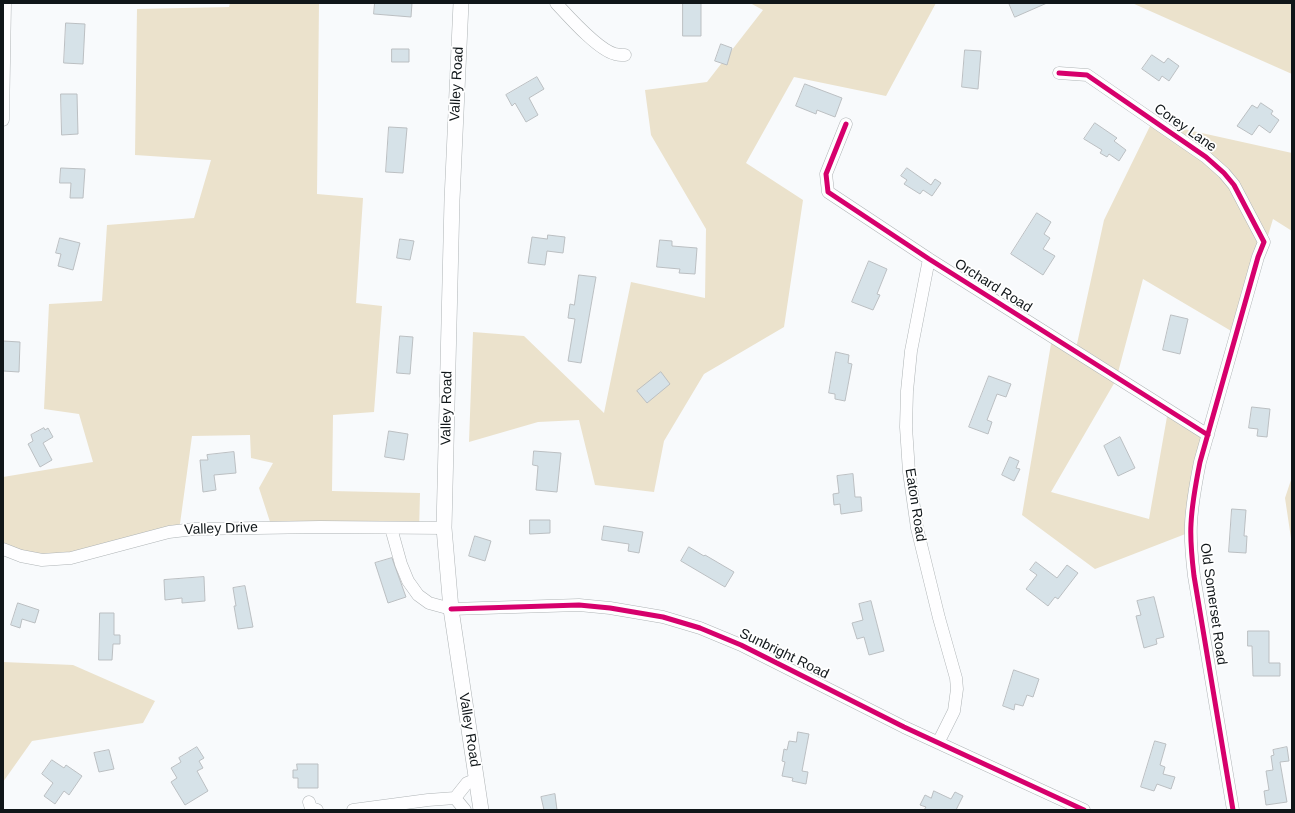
<!DOCTYPE html>
<style>
body{margin:0}
#map{position:relative;width:1295px;height:813px;overflow:hidden;background:#f8fafc;font-family:Arial,sans-serif}
canvas{display:block}
.frame{position:absolute;inset:0;border:4px solid #101619;pointer-events:none}
</style>
<div id="map">
<canvas width="1295" height="813"></canvas>
<div class="frame"></div>
</div>
<script>
const g = document.querySelector('canvas').getContext('2d');
g.lineJoin = 'round';
function fillPath(path, color) {
  g.fillStyle = color;
  g.fill(path, 'evenodd');
}
function trace(path, color, width, dash) {
  g.strokeStyle = color;
  g.lineWidth = width;
  g.lineCap = dash ? 'butt' : 'round';
  g.setLineDash(dash || []);
  g.stroke(path);
}
function write(font, color, halo, rows, align = 'center') {
  g.font = font + ' Arial,sans-serif';
  g.lineWidth = 3.5;
  g.setLineDash([]);
  g.textBaseline = 'middle';
  g.strokeStyle = halo;
  g.fillStyle = color;
  for (const [text, x, y, turn = 0] of rows) {
    g.save();
    g.translate(x, y);
    g.rotate((+turn || 0) * Math.PI / 180);
    g.textAlign = isNaN(turn) ? turn : align;
    if (halo) g.strokeText(text, 0, 0);
    g.fillText(text, 0, 0);
    g.restore();
  }
}
const green = new Path2D(`
 M230,3H319L317,194L363,198L356,303L382,306L374,412L333,415L332,491L420,493L419,532L272,528L259,488L273,463L251,458L250,435L192,436L179,531L37,561L3,546V477L93,462L79,414L44,409L49,304L102,301L107,225L194,218L211,160L135,155L137,9L229,7Z
 M750,3H936L886,96L794,77L746,163L803,200L784,327L704,374L664,441L654,492L595,485L579,420L538,422L469,442L473,332L524,336L604,413L631,282L705,298L706,229L651,135L645,90L707,82L763,10Z
 M1132,3H1292V74Z
 M1152,122L1292,153V231L1273,219L1238,335L1143,279L1116,380L1051,492L1149,519L1168,411L1203,437L1188,533L1095,569L1022,515L1052,338L1075,353L1104,220Z
 M1292,477V545L1285,498Z
 M3,662L73,665L155,701L143,723L32,741L3,782Z`);
const building = new Path2D(`
 M375,3H412L411,17L374,14Z
 M683,3H701V36H683Z
 M1009,3H1047L1015,17Z
 M66,23L85,24L83,64L64,63Z
 M721,44L732,48L727,65L715,61Z
 M392,49H409V62H392Z
 M965,50L981,51L978,89L962,87Z
 M1152,55L1164,63L1168,58L1179,66L1169,81L1162,76L1159,81L1142,69Z
 M537,77L544,89L529,98L538,115L526,122L515,103L512,106L506,95Z
 M805,84L842,98L835,117L817,110L816,114L796,106Z
 M61,94H77L78,134L62,135Z
 M1261,103L1273,111L1271,114L1279,120L1270,133L1259,125L1252,135L1237,126L1252,105L1257,108Z
 M1095,123L1117,138L1114,141L1126,150L1119,161L1109,154L1107,157L1100,153L1102,150L1084,139Z
 M389,127L407,128L403,173L386,172Z
 M61,168L85,169L83,198H70L71,183H60Z
 M907,168L931,185L935,179L941,183L932,196L923,190L920,194L904,184L907,180L901,176Z
 M1037,213L1051,222L1044,234L1050,238L1043,249L1055,256L1043,275L1011,254Z
 M548,235L565,237L563,253L547,251L545,265L528,263L532,237L547,239Z
 M60,238L80,243L73,270L58,266L61,254L56,253Z
 M400,239L414,241L410,260L397,258Z
 M660,240L672,241V246L697,248L695,274L679,273L680,269L657,267Z
 M869,261L887,269L877,294L880,295L873,310L852,302Z
 M579,275L596,277L581,363L568,361L575,319L568,318L570,304L574,305Z
 M1171,315L1188,319L1180,354L1163,350Z
 M400,336L413,337L410,374L397,373Z
 M3,341L20,342L19,372L3,371Z
 M836,352L849,355L848,363L852,364L845,401L835,399V394L829,393Z
 M661,372L670,384L647,403L637,391Z
 M989,376L1011,384L1006,397L997,394L987,420L992,422L988,434L969,427Z
 M1252,407L1270,409L1267,437L1257,436L1258,429L1249,428Z
 M44,428L45,430L48,428L53,437L43,443L52,460L40,467L28,444L33,441L31,435Z
 M389,431L408,434L404,460L385,457Z
 M1120,437L1135,468L1118,476L1104,446Z
 M534,451L561,453L557,492L536,490L538,466L533,465Z
 M234,452L236,473L214,475L216,490L203,492L200,460H208L207,455Z
 M1010,457L1019,461L1016,468L1020,469L1014,481L1002,475Z
 M853,474L855,497H861L862,511L841,514L840,504L834,505L833,494L839,493L837,476Z
 M1232,509L1246,510L1244,536H1247L1246,553L1229,552Z
 M530,520H550V533L530,534Z
 M604,526L643,532L639,553L628,551L629,544L602,540Z
 M475,536L491,541L485,561L469,556Z
 M689,547L704,556L705,555L734,572L725,587L681,561Z
 M392,558L406,597L388,603L375,563Z
 M1036,562L1057,578L1067,565L1078,573L1058,599L1055,597L1048,606L1026,589L1037,575L1030,570Z
 M204,577L205,601L182,603V598L165,600L164,580Z
 M245,586L253,627L238,629L234,606H236L233,588Z
 M1154,597L1164,637L1156,639L1157,644L1144,648L1136,616L1141,615L1137,601Z
 M871,601L884,651L869,655L864,637L857,639L852,623L863,620L859,604Z
 M18,603L39,610L35,623L22,619L20,628L11,625Z
 M100,613H114V635H120V644H113L112,660H99Z
 M1248,631H1269V663H1280V676H1253L1252,646H1248Z
 M1014,670L1039,679L1033,697L1027,695L1023,706L1015,704L1014,710L1003,706Z
 M798,732L809,734L802,771L808,772L806,784L792,781L793,778L782,776L785,762L782,761L784,749L787,750L789,741L796,742Z
 M1155,741L1166,744L1160,765L1165,767L1163,774L1175,777L1171,789L1157,784L1154,791L1141,787Z
 M197,747L204,758L199,761L203,768L197,771L208,791L185,805L171,782L177,778L171,768L181,762L179,758Z
 M1287,747L1289,761L1280,762L1287,802L1266,805L1264,791L1269,790L1266,771L1273,770L1271,756L1274,755L1273,750Z
 M109,750L114,769L99,772L94,753Z
 M52,760L64,768L66,765L82,776L69,795L64,791L55,804L44,796L53,783L42,774Z
 M297,764H318V788H298V778H293V770H297Z
 M934,791L951,799L955,792L963,796L956,810H924L926,807L920,805L925,795L931,798Z
 M555,794L557,810H544L541,797Z`);
const minor = new Path2D(`
 M556,3C569,17 598,50 615,54C618,55 622,55 625,55
 M1059,73L1087,75L1206,157L1224,173L1234,185L1264,242L1258,257L1200,462C1196,482 1192,503 1191,524C1190,541 1192,559 1194,576L1233,810
 M3,120L5,3
 M846,124L826,174L828,192L929,259L1208,435
 M929,259L911,351L907,391L906,427L909,472L917,528L939,618L956,678L957,689L954,711L938,743
 M391,528L401,564L408,581L418,595L429,603L451,609L579,605L610,608L663,617L700,628L741,645L904,727L1084,810
 M3,549L21,556L42,560L71,558L169,532L194,529L320,527L444,528
 M309,802L311,808L317,810
 M353,810L428,800L455,798
 M465,810L455,798L467,783L477,779`);
const major = new Path2D(`
 M461,3L452,200L444,528L451,609L481,810`);
const cycleway = new Path2D(`
 M1059,73L1087,75L1206,157L1224,173L1234,185L1264,242L1258,257L1200,462C1196,482 1192,503 1191,524C1190,541 1192,559 1194,576L1233,810
 M846,124L826,174L828,192L929,259L1208,435
 M451,609L579,605L610,608L663,617L700,628L741,645L904,727L1084,810`);
const streetNames = [
 ["Valley Road",457,84,-87],
 ["Corey Lane",1185,128,35],
 ["Orchard Road",993,286,32],
 ["Valley Road",447,408,-89],
 ["Eaton Road",915,505,81],
 ["Valley Drive",221,529,-2],
 ["Old Somerset Road",1213,604,82],
 ["Sunbright Road",784,654,26],
 ["Valley Road",469,730,81]
];
fillPath(green, '#ebe2cc');
fillPath(building, '#d6e2e8');
trace(building, '#bbbfc2', 1);
trace(minor, '#afb4b6', 13);
trace(major, '#afb4b6', 16);
trace(minor, '#fefeff', 12);
trace(major, '#fefeff', 15);
trace(cycleway, '#d6006c', 5);
write('14px', '#101619', '#fff', streetNames);
</script>
